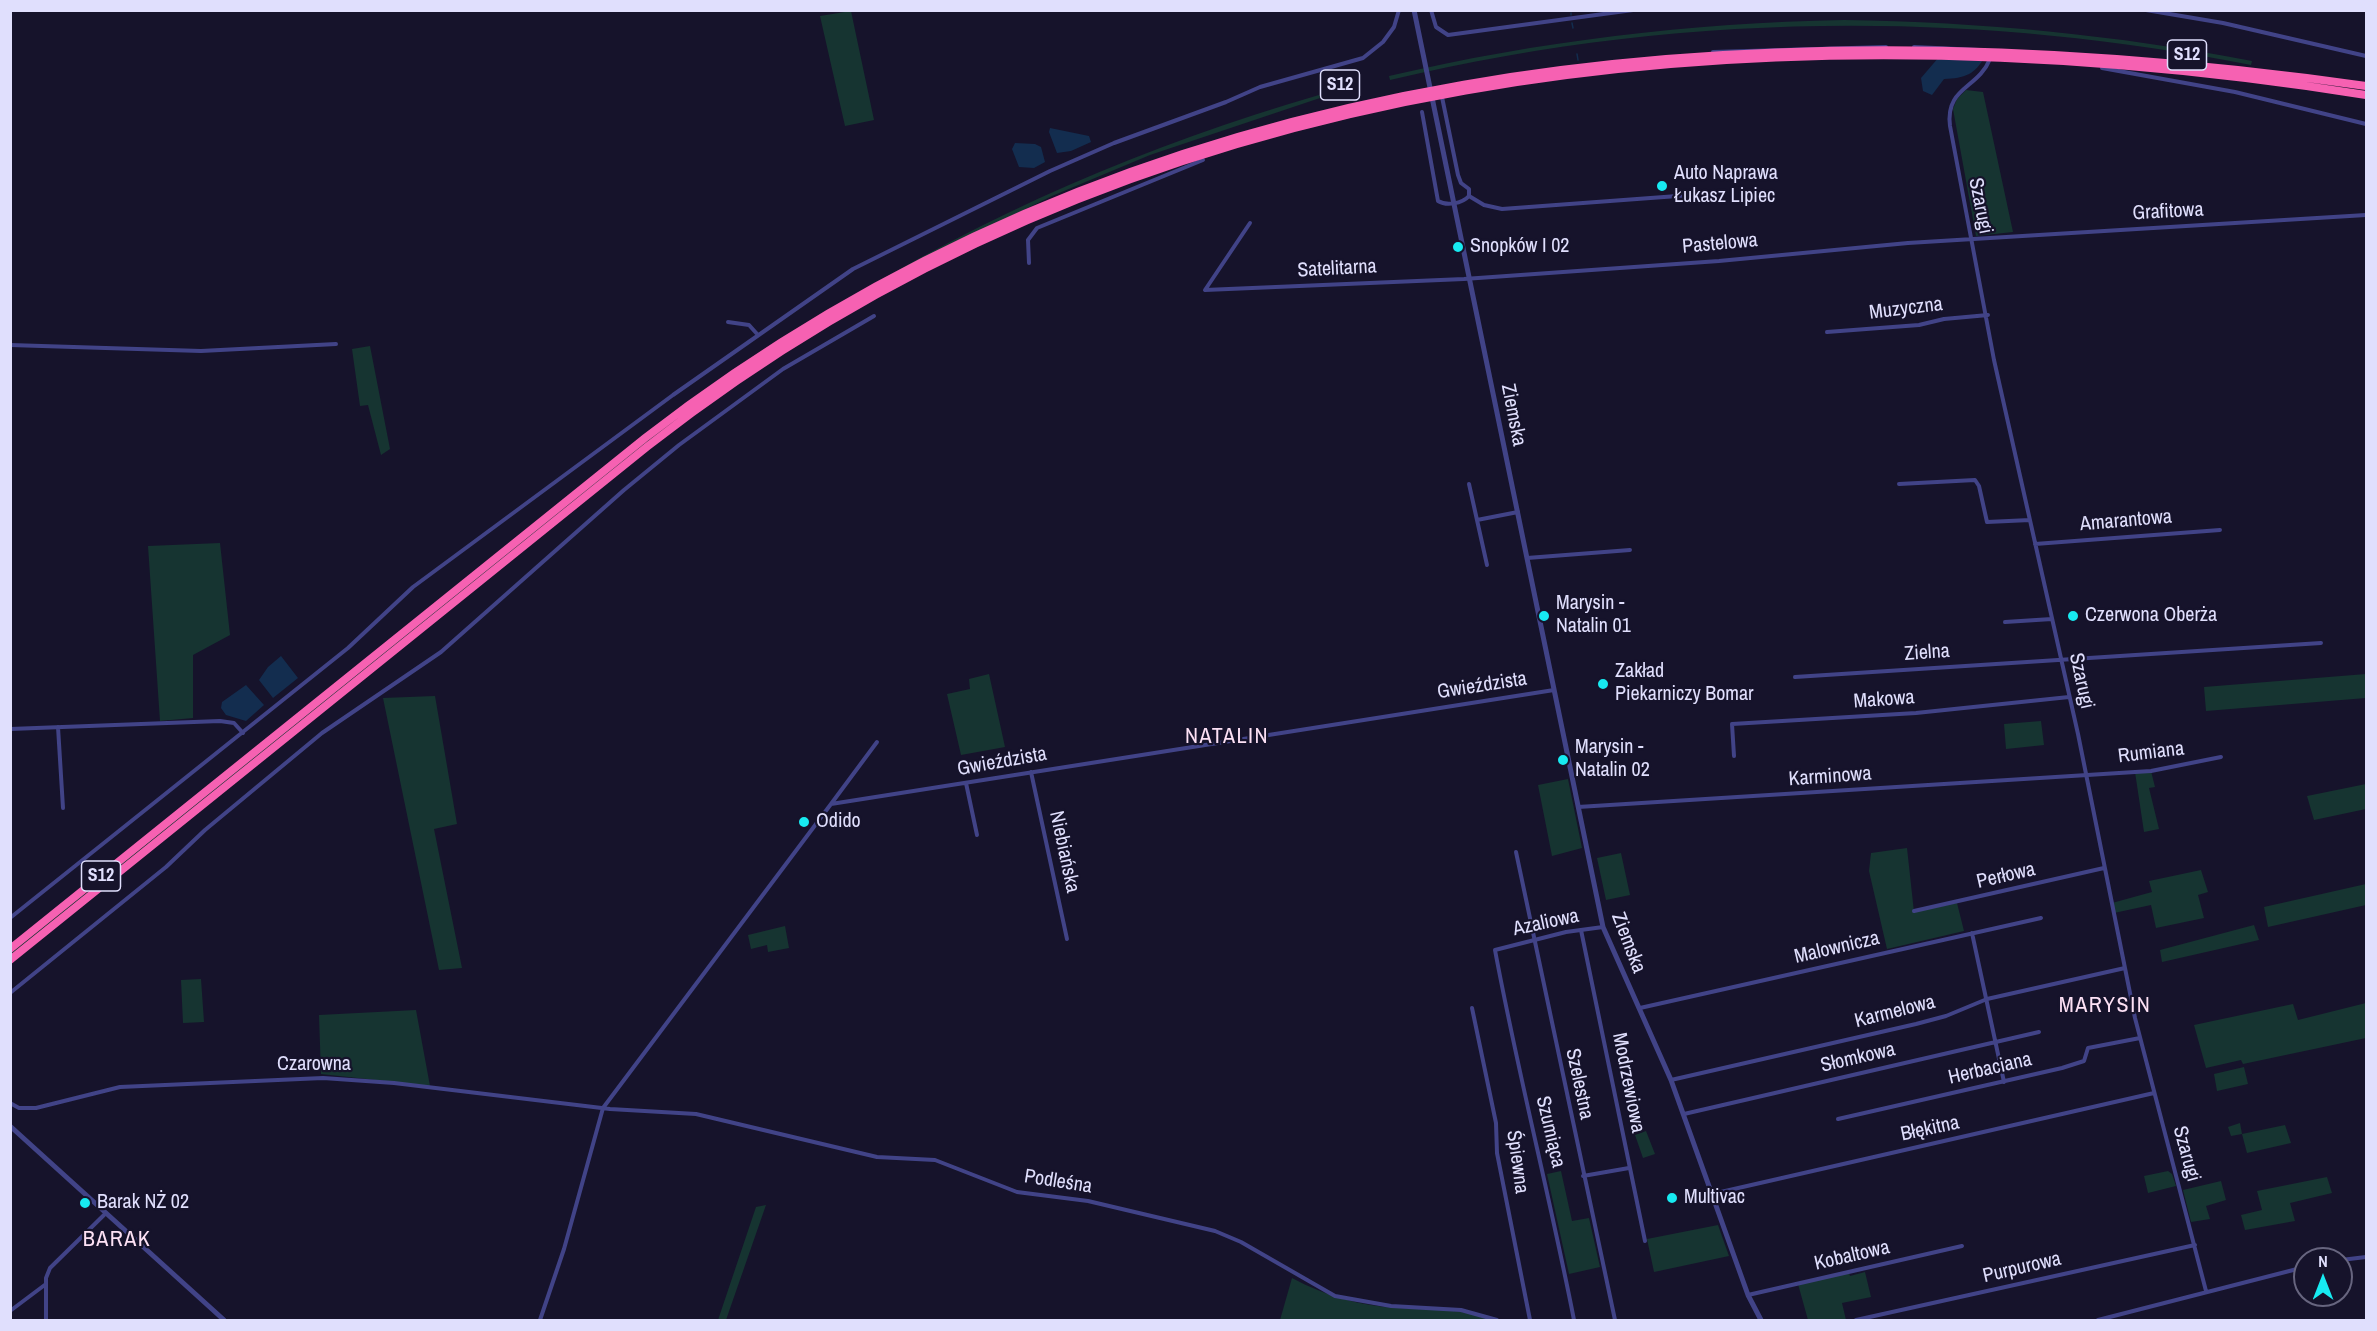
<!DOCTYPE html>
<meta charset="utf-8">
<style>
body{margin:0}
#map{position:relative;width:2377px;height:1331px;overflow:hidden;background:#16132b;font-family:"Archivo Narrow",sans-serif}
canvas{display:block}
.frame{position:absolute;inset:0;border:12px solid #e0dffd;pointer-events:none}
.north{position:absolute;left:2293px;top:1247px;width:60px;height:60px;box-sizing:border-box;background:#16132b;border:2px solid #67657f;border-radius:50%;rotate:0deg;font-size:16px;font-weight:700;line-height:24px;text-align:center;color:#e0dffd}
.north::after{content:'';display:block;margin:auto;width:21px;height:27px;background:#17eaf1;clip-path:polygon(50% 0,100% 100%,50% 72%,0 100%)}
</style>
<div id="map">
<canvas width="2377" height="1331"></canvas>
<div class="frame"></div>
<div class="north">N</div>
</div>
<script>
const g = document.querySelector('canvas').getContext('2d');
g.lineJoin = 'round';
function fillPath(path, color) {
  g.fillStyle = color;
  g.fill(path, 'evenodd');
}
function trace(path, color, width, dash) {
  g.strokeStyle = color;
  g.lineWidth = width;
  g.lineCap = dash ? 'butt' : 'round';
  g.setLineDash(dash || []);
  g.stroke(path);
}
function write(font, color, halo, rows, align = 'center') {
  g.font = font + ' "Archivo Narrow",sans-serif';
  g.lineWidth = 4.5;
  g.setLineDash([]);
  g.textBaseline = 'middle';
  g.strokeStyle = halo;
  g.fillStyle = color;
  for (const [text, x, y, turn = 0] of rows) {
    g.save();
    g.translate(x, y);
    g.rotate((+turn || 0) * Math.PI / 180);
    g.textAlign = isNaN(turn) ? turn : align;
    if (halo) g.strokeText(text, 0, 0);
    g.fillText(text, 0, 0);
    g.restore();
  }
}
const green = new Path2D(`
 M851,11L874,120L845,126L820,16Z
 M1844,20C1982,22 2116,35 2252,61L2251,65C1965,9 1674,12 1390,80L1389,76C1539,41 1690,23 1844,20Z
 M1966,90L1983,92L2013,232L1976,236L1953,109L1957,99Z
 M1319,95L1320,98L1150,155L1052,196L964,239L831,314L676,421L11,956V953C152,838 294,723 436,609C566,506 693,396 834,308C984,215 1149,144 1319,95Z
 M370,346L390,449L381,455L368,405L360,406L352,349Z
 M220,543L230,635L193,655V718L160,721L148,546Z
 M989,674L1005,747L961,755L947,694L970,689L969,679Z
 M2366,674V698L2206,711L2204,687Z
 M435,696L457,824L434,829L462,968L439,970L383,698Z
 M2041,721L2044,745L2006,749L2004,724Z
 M2151,771L2155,787L2149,788L2159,829L2144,832L2135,772Z
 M1568,779L1582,848L1552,856L1538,785Z
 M2366,784V809L2314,820L2307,796Z
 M1907,848L1914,912L1957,903L1964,931L1887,949L1869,871L1871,853Z
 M1621,853L1630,895L1606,900L1597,858Z
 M2201,870L2208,892L2198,895L2204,918L2156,928L2151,905L2114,913L2112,903L2152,892L2149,881Z
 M2366,884V905L2268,927L2264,907Z
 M2254,925L2259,940L2162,962L2160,950Z
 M785,926L789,948L768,952L767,945L751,949L748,935Z
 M201,979L204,1022L183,1023L181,980Z
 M2366,1003V1038L2243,1064L2241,1060L2206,1068L2194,1025L2293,1004L2298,1020Z
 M416,1010L430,1086L321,1074L319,1015Z
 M2244,1067L2248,1084L2217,1091L2214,1074Z
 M2240,1123L2242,1134L2285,1125L2291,1143L2247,1153L2242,1134L2231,1136L2228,1127Z
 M1646,1131L1655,1154L1643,1158L1635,1135Z
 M1561,1171L1572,1221L1589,1218L1600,1267L1569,1274L1547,1174Z
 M2168,1171L2172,1174L2176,1186L2148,1193L2144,1176Z
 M2327,1177L2332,1193L2290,1203L2295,1221L2245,1230L2241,1215L2262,1210L2257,1191Z
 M2221,1181L2226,1200L2206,1206L2210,1219L2191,1222L2183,1190Z
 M766,1205L726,1320H718L756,1207Z
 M1718,1225L1729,1256L1654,1272L1647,1239Z
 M1865,1272L1871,1297L1842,1303L1846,1320H1808L1798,1284L1849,1273L1850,1276Z
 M1292,1278C1326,1296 1360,1306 1399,1308C1431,1310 1462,1308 1491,1320H1280Z`);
const water = new Path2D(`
 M1985,56C1975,75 1965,78 1944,79L1932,95L1923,91L1921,78L1939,57Z
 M1050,128L1089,136L1091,142L1071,151L1057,153L1049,132Z
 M1015,143L1035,144L1041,147L1045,162L1034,168L1019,167L1012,149Z
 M281,656L298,678L273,698L259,680L268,667Z
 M246,685L264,705L246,721L226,715L221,708L222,702Z`);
const stream = new Path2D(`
 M1571,13V15
 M1572,23L1573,28
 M1577,54L1578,60`);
const minor = new Path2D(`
 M1431,10L1436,27L1448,35L1633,10
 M2146,10L2223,23L2366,56
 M1914,47L1979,50
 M1713,52L1886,47
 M1990,59C1978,89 1945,87 1950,126L1994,360L2078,734L2135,1018L2206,1291
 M2102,68L2235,92L2366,124
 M1422,112L1438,201C1446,206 1462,204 1469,196V189L1461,183L1458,175L1442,97
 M1469,196L1484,205L1502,209L1691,195
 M1250,223L1205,290L1464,279L1719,261L1908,243L2366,215
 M1029,263L1028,240L1037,228L1203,160
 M728,322L749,325L758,335
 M1827,332L1919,325L1944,319L1988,315
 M10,345L201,351L336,344
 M1469,484L1487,565
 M1899,484L1975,480L1979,486L1987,522L2030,520
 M1477,520L1518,512
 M2035,544L2220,530
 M1527,558L1630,550
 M2005,622L2052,619
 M1795,677L2321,643
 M58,727L63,808
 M10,729L220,721L234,723L243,733
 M1734,756L1732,724L1916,713L2069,697
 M1031,772L1067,939
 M966,783L977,835
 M831,804L877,742
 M1578,807L2151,771L2221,757
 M1516,852L1615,1320
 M1914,911L2104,868
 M10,918L348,648L413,587L673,395L853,269L1050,171L1114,143L1226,102L1260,87L1363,58L1383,42L1394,27L1399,10
 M1581,930L1645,1241
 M1972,933L2004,1082
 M10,993L166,867L205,830L322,733L441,652L624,490L679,445L783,369L874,316
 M1472,1008L1496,1123L1497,1153L1530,1320
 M1640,1008L2041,918
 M1671,1080L1916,1024L1946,1016L1987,999L2125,968
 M10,1103L19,1108H36L120,1087L323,1078L394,1083L610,1109L696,1114L877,1157L935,1160L1017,1192L1088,1201L1215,1231L1241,1242L1335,1296L1391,1306L1461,1310L1497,1320
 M1684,1114L2039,1032
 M1838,1119L2062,1068L2084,1061L2088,1048L2140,1038
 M1583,1176L1629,1168
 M1712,1194L2154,1093
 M2341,1260L2366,1257
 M1748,1295L1962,1246
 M10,1311L46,1284
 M46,1320V1278L50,1268L106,1213
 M540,1320L564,1249L603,1108L831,804L1554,690
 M1574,1320C1550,1197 1518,1074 1495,950L1566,932L1603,927
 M1856,1320L2195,1245
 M2098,1320L2305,1267`);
const tertiary = new Path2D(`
 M1414,10L1603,927L1671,1080L1748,1295L1761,1320
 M10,1126L224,1320`);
const motorway = new Path2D(`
 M10,949L645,438C1144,51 1756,0 2366,86
 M10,960L648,446C1138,61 1765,0 2366,95`);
const markers = [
 [1662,186,6,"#17eaf1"],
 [1458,247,6,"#17eaf1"],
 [1544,616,6,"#17eaf1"],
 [2073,616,6,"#17eaf1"],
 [1603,684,6,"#17eaf1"],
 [1563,760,6,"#17eaf1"],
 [804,822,6,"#17eaf1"],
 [1672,1198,6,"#17eaf1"],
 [85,1203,6,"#17eaf1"]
];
const shields = [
 [2187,55,39],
 [1340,85,39],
 [101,876,39]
];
const shieldNames = [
 ["S12",2187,55],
 ["S12",1340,85],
 ["S12",101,876]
];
const poiNames = [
 ["Auto Naprawa",1674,174],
 ["Łukasz Lipiec",1674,197],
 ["Snopków I 02",1470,247],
 ["Marysin -",1556,604],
 ["Natalin 01",1556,627],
 ["Czerwona Oberża",2085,616],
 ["Zakład",1615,672],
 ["Piekarniczy Bomar",1615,695],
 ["Marysin -",1575,748],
 ["Natalin 02",1575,771],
 ["Odido",816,822],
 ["Multivac",1684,1198],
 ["Barak NŻ 02",97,1203]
];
const streetNames = [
 ["Szarugi",1980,206,79],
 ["Grafitowa",2168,212,-3],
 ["Pastelowa",1720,244,-5],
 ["Satelitarna",1337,269,-3],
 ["Muzyczna",1906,309,-7],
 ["Ziemska",1513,415,79],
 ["Amarantowa",2126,521,-5],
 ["Zielna",1927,653,-4],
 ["Szarugi",2081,681,78],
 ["Gwieździsta",1482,686,-9],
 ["Makowa",1884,700,-4],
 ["Rumiana",2151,753,-7],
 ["Gwieździsta",1002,762,-10],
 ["Karminowa",1830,777,-4],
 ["Niebiańska",1064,852,78],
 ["Perłowa",2006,876,-13],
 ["Azaliowa",1546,923,-12],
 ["Ziemska",1628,943,69],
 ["Malownicza",1837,948,-13],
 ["Karmelowa",1895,1012,-14],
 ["Słomkowa",1858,1058,-13],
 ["Czarowna",314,1065],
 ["Herbaciana",1990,1069,-13],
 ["Modrzewiowa",1628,1083,79],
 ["Szelestna",1579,1084,78],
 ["Błękitna",1930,1129,-12],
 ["Szumiąca",1550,1132,77],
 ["Szarugi",2186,1154,75],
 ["Śpiewna",1517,1162,82],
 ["Podleśna",1058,1182,9],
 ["Kobaltowa",1852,1256,-13],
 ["Purpurowa",2022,1268,-13]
];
const quarterNames = [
 ["NATALIN",1227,737],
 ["MARYSIN",2105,1006],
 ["BARAK",117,1240]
];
fillPath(green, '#163431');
fillPath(water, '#132d4f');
trace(stream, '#132d4f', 1.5);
trace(minor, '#414387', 4);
trace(tertiary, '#414387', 5);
trace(motorway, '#f661b2', 8);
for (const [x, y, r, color] of markers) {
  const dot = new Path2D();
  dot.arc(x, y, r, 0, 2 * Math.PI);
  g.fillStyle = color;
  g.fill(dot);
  trace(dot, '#16132b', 2);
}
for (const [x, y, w] of shields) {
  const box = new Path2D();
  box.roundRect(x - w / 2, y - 15, w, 30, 4.5);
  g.fillStyle = '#16132b';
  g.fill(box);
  trace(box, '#e0dffd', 1.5);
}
write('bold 18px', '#e0dffd', null, shieldNames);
write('20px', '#e0dffd', '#16132b', poiNames, 'left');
write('20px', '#e0dffd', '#16132b', streetNames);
g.letterSpacing = '1.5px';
write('22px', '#fde1f5', '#16132b', quarterNames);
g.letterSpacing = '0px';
</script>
